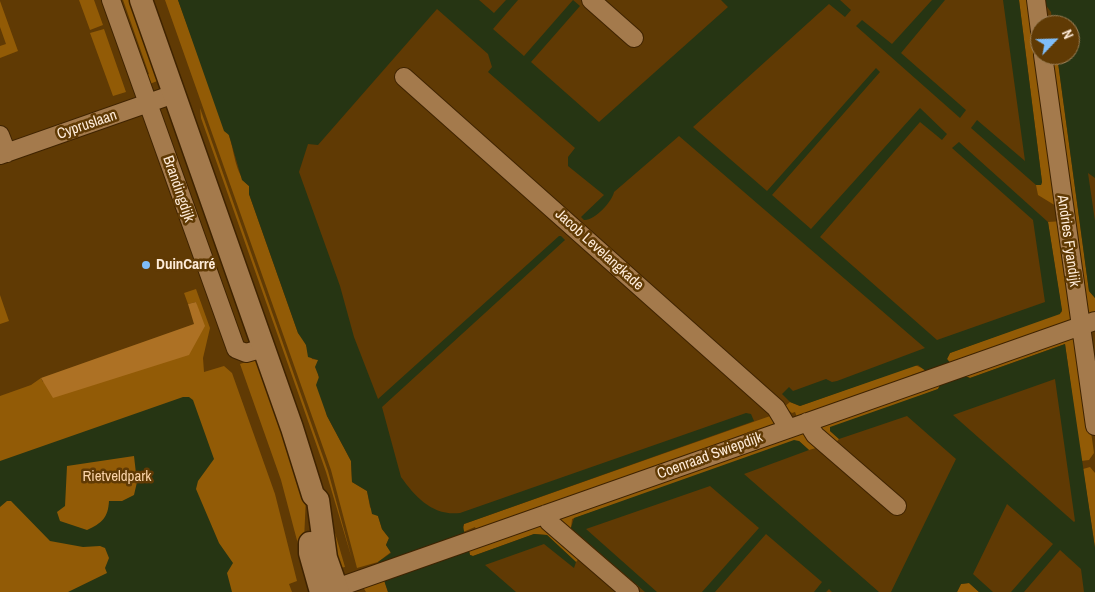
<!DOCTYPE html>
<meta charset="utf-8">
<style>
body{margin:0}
#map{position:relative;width:1095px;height:592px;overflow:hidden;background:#603a04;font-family:"Archivo Narrow",sans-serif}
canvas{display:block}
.north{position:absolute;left:1030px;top:15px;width:50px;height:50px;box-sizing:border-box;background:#603a04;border:1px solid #9f8159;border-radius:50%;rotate:66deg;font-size:14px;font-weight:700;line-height:20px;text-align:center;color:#feebd8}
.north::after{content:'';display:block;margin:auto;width:18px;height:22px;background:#7fbdf9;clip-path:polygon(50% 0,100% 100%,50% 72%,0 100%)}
</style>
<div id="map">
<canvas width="1095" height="592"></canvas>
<div class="north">N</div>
</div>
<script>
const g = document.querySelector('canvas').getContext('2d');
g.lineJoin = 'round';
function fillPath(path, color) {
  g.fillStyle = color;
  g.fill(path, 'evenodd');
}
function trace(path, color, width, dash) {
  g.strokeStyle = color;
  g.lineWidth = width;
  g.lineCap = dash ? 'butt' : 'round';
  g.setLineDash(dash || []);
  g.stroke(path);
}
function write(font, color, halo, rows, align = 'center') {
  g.font = font + ' "Archivo Narrow",sans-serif';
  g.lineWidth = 5;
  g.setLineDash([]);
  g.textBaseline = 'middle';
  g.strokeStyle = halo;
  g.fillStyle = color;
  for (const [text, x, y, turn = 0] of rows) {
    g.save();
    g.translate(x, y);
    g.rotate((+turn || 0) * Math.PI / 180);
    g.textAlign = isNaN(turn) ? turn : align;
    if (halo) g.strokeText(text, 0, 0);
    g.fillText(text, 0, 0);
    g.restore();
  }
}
const green = new Path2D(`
 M79,0H94L103,25L90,30Z
 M123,0H133L160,80L147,85L143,77L149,74Z
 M165,0H178C194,45 212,89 228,133C235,151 234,173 249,186V194L298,333L304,340L312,359L318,360V374L327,416L351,461L352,482L367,491L370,507L378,516L382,529L389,538L386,545L391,552L378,562L357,568L331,470Z
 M1019,0H1032L1061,205L1056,206L1038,195L1036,185H1041L1042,182Z
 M0,1L18,51L0,58V46L6,44L0,27Z
 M104,29L126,92L113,96L90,33Z
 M1048,55H1057L1089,291L1095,298V315L1086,312Z
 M200,108L328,471L352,559L326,472L201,118Z
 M1063,221L1072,321L952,366L947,359L950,353L1062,312L1048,222Z
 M196,289L210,328L203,358L204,372L224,366L232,373L275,494L297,581L289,584L292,592H0V396L31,385L41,378L43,382L201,323L196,302L188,304L184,293Z
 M0,295L9,321L0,324Z
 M1072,338L1079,347L1094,453L1089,460L1081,461L1065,344L970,378L960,374Z
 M255,359L259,360L306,496L303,563L281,480L240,364Z
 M915,365L926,370L912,375L914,379L798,420L795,412L792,413L784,407L790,402L800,406Z
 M941,383L938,389L830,431L839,439L833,446L821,430L823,424Z
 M773,415L775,428L478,534L475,527L463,532L464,524Z
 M805,432L816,448L809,450L799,441L572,519L571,528L638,586L632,590L557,522L559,515Z
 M314,461L345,567L335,569Z
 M1090,467L1095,473V548L1083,469Z
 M534,525H544L581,556L576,562L547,535L534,534L473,556L470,555L469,550Z
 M384,580L388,592H366L363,587Z
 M969,583L979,592H957L961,584Z`);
const forest = new Path2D(`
 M196,302L205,326L189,355L53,398L41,378L194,324L188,304Z`);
const water = new Path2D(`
 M178,0H479L494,13L506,0H518L493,29L524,56L573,0L580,6L531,62L599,122L728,7L721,0H840L851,10L845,17L829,4L693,127L767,191L876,68L880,72L772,195L811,229L920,108L947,134L942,140L920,122L820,237L937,340L1045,302L1033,220L952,148L959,142L1048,222L1062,310L1060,314L950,353L947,359L960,374L970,378L1065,344L1095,548V592H1084L1081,569L1060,550L1024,592H1011L1053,544L1007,504L973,574L993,592H979L969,583L961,584L957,592H891L956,459L907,416L839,439L830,431V427L938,389L941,383L918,365L800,406L790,402L782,394L789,387L793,391L826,379L832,382L837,381L925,348L679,136L614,192C612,202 594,221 584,220L581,217L604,195L568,166V157L575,148L488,72L492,67L488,54L437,9L318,145L308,144L299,172L340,286L354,337L378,399L559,236H561L565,240L382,407L401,477C416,498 433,516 460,513L746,413L751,414L754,421L464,524L463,527L470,555L473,556L534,534L547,535L576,562L574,568L544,544L485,565L516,592H388L378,562L391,553L386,545L389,538L382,529L378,516L372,514L367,491L352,482L351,461L327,416L316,385L319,377L315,367L318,360L308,357L306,345L298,333L249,194V186L242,180L229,135L224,131ZM1055,379L1075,521L1074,522L953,415Z
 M932,0H945L901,53L966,110L960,118L856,26L862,20L892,44Z
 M1003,0H1019L1042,182L1041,185H1036L971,128L977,120L1025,161Z
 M1042,0H1095V178L1088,173L1095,221V298L1089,291L1057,55H1070V25H1053L1051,12Z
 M183,397H189L193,400L214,459L198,481L196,489L219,543L233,563L227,573L232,592H68L107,573L105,568L109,558L105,548L100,546L83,547L50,541L11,501H7L0,507V461ZM134,456L137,482L134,495L122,501H109C108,518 102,523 87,530L60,521L57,512L65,506L67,466Z
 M794,440L799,441L809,450L744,474L879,592H832L829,589L826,592H814L822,582L766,534L715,592H702L759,528L710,486L586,529L657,592H645L571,528L574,518Z`);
const minor = new Path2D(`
 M111,0L236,349L246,353L264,348
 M591,0L634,38
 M1036,0L1040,31
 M1043,55L1095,426
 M404,77L776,408L788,428
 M0,135L7,153
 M0,155L174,94
 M807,422L815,435L897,506
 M546,514L549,522L630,592
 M325,592L1095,321`);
const tertiary = new Path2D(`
 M141,0L292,428L313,495L318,500L326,558L338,592
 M310,543V553L321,592`);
const markers = [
 [146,265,5,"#7fbdf9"]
];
const streetNames = [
 ["Cypruslaan",87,125,-19],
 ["Brandingdijk",178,189,71],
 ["Andries Fyandijk",1068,241,82],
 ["Jacob Levelangkade",599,250,42],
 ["Coenraad Swiepdijk",710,456,-20]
];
const poiNames = [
 ["DuinCarré",156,265]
];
const parkNames = [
 ["Rietveldpark",117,477]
];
fillPath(green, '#925b06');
fillPath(forest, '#ad7124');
fillPath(water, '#263513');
trace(minor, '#3f2300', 20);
trace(tertiary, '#3f2300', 25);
trace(minor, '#a47a4c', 18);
trace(tertiary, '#a47a4c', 22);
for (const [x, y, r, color] of markers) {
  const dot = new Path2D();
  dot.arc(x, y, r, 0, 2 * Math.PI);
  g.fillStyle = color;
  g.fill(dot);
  trace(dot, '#603a04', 2);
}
write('15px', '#feebd8', '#603a04', streetNames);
write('bold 15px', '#feebd8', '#603a04', poiNames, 'left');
write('15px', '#fad3a9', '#603a04', parkNames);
</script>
